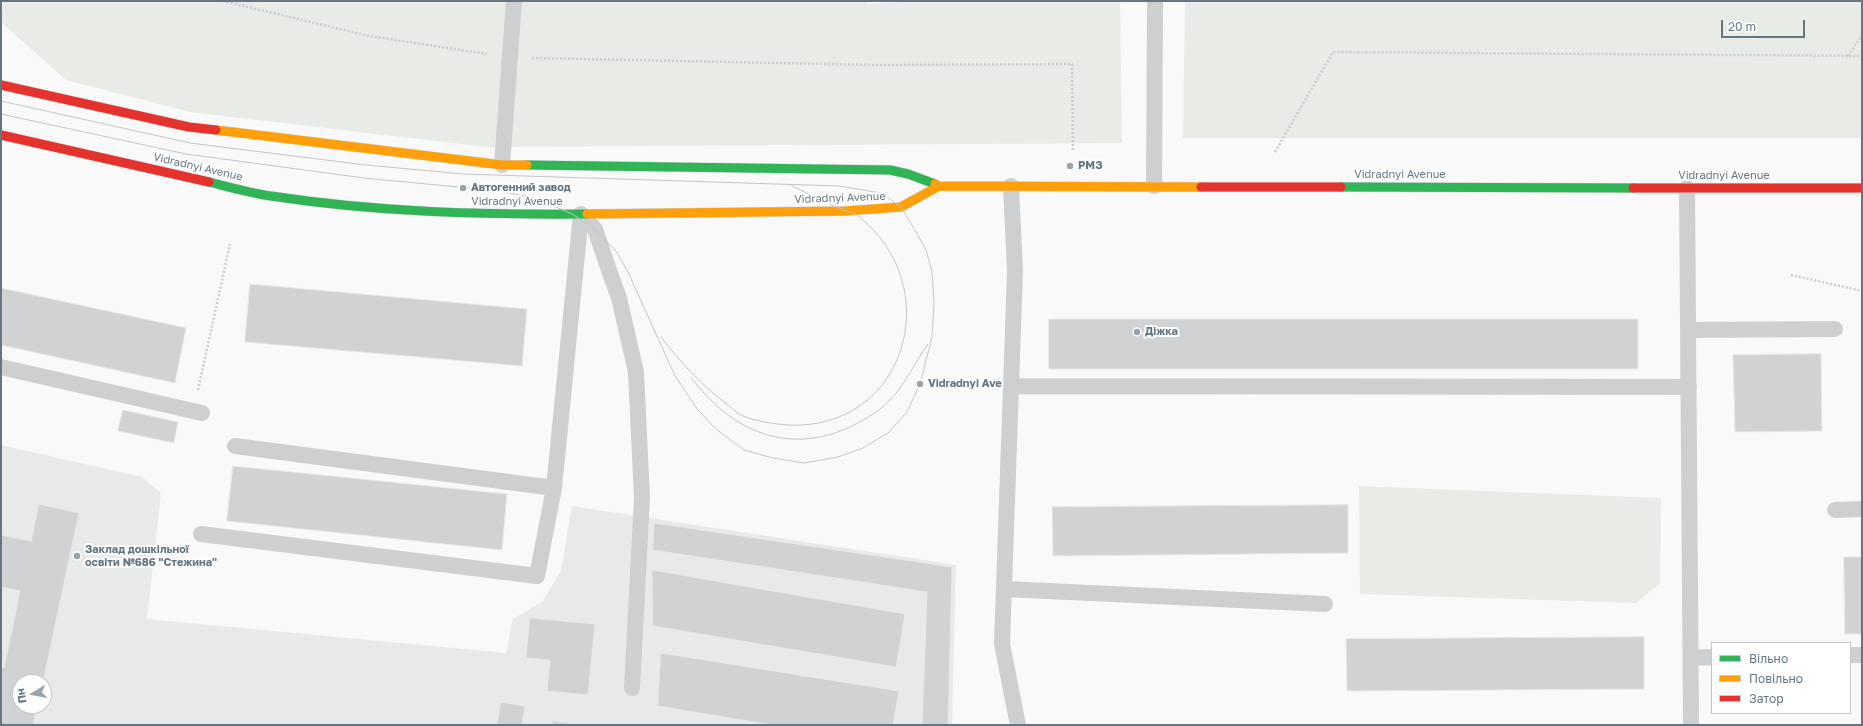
<!DOCTYPE html>
<meta charset="utf-8">
<style>
body{margin:0}
#map{position:relative;width:1863px;height:726px;overflow:hidden;background:#f9f9f9;font-family:"Golos Text",sans-serif}
canvas{display:block}
.frame{position:absolute;inset:0;border:2px solid #657683;pointer-events:none}
.legend{position:absolute;left:1711px;top:642px;width:140px;height:72px;box-sizing:border-box;background:#fff;border:1px solid #c1c8cd;margin:0;padding:5px 7px;list-style:none;font-size:12px;color:#657683}
.legend li{display:flex;align-items:center;gap:8px;height:20px}
.legend b{width:20px;border:1px solid #c1c8cd}
.north{position:absolute;left:12px;top:674px;width:40px;height:40px;box-sizing:border-box;background:#fff;border:1px solid #c1c8cd;border-radius:50%;rotate:260deg;font-size:11px;font-weight:700;line-height:16px;text-align:center;color:#657683}
.north::after{content:'';display:block;margin:auto;width:14px;height:18px;background:#99a4ac;clip-path:polygon(50% 0,100% 100%,50% 72%,0 100%)}
.scale{position:absolute;left:1721px;top:20px;width:84px;height:18px;box-sizing:border-box;border:2px solid #657683;border-top:0;padding-left:5px;font-size:12px;line-height:14px;white-space:nowrap;color:#657683;-webkit-text-stroke:3px #fff;paint-order:stroke}
</style>
<div id="map">
<canvas width="1863" height="726"></canvas>
<div class="frame"></div>
<ul class="legend">
<li><b style="height:5px;background:#30b455"></b>Вільно</li>
<li><b style="height:5px;background:#ff9f0a"></b>Повільно</li>
<li><b style="height:5px;background:#e5322d"></b>Затор</li>
</ul>
<div class="north">Пн</div>
<div class="scale">20 m</div>
</div>
<script>
const g = document.querySelector('canvas').getContext('2d');
g.lineJoin = 'round';
function fillPath(path, color) {
  g.fillStyle = color;
  g.fill(path, 'evenodd');
}
function trace(path, color, width, dash) {
  g.strokeStyle = color;
  g.lineWidth = width;
  g.lineCap = dash ? 'butt' : 'round';
  g.setLineDash(dash || []);
  g.stroke(path);
}
function write(font, color, halo, rows, align = 'center') {
  g.font = font + ' "Golos Text",sans-serif';
  g.lineWidth = 4;
  g.setLineDash([]);
  g.textBaseline = 'middle';
  g.strokeStyle = halo;
  g.fillStyle = color;
  for (const [text, x, y, turn = 0] of rows) {
    g.save();
    g.translate(x, y);
    g.rotate((+turn || 0) * Math.PI / 180);
    g.textAlign = isNaN(turn) ? turn : align;
    if (halo) g.strokeText(text, 0, 0);
    g.fillText(text, 0, 0);
    g.restore();
  }
}
const built = new Path2D(`
 M1,445L142,477L161,493L147,619L506,653L513,619L542,602L561,571L572,506L956,565L952,725H1ZM20,682H44V706H20Z`);
const green = new Path2D(`
 M4,1H866V4L923,1H1120L1122,143L487,147L190,112L66,80L1,22Z
 M1185,1H1862V138H1183Z
 M1359,486L1661,498L1660,583L1636,603L1360,594Z`);
const building = new Path2D(`
 M250,284L527,309L522,366L245,342Z
 M1,288L186,328L175,383L1,345Z
 M1049,319H1638V369H1049Z
 M1821,354L1822,431L1735,432L1733,355Z
 M123,410L178,422L174,443L118,431Z
 M233,466L507,494L502,550L227,521Z
 M39,504L79,513L43,682H20V706H37L33,725H1V667L4,668L20,591L1,587V535L31,541Z
 M1348,505V553L1053,556L1052,507Z
 M654,523L952,567L948,725H922L927,592L653,550Z
 M1844,557H1862V634H1845Z
 M652,570L905,614L896,667L653,626Z
 M530,618L595,624L588,695L547,691L550,660L526,658Z
 M1644,637V689L1347,691L1346,639Z
 M661,653L899,691L893,725H772L658,706Z
 M501,702L525,706L522,725H497Z
 M553,721L578,725H552Z`);
const path = new Path2D(`
 M223,1L369,36L487,54
 M1848,56L1862,35
 M532,58L878,65L1072,64L1073,152
 M1275,152L1333,52L1862,56
 M1791,275L1862,291
 M198,390L230,244`);
const lane = new Path2D(`
 M502,165L514,1
 M1011,186L1015,272L1002,644L1018,725
 M1154,186L1155,1
 M1687,188L1691,725
 M581,214L595,229L610,273L619,298L636,372L642,498L632,688
 M1688,330L1835,329
 M1,367L202,413
 M1012,386L1689,387
 M235,446L554,488
 M1835,510L1862,509
 M201,534L537,576L554,488L581,214
 M1005,589L1325,604
 M1850,655H1862
 M1691,658L1712,657`);
const fast = new Path2D(`
 M527,165L890,170L908,174L935,184
 M209,182C229,187 250,193 271,196C376,212 481,215 587,214
 M1341,187L1633,188`);
const slow = new Path2D(`
 M216,130L502,165H527
 M935,184L939,186L1201,187
 M587,214L845,211L901,207L939,186`);
const jam = new Path2D(`
 M1,85L189,127L216,130
 M1,135L209,182
 M1201,187H1341
 M1633,188H1862`);
const tram = new Path2D(`
 M1,101L190,143L366,165L463,174L839,186L881,193L901,207L915,230L926,250L932,272L934,303L932,337L920,384L907,412L888,433L863,448L838,457L804,463L773,458L744,450L716,429L698,410L675,376L628,272L616,251L595,229L572,214L538,199L500,191L364,178L186,154L1,114
 M661,337C680,362 700,383 724,402C730,406 735,412 741,415C752,421 775,424 788,425C906,431 948,286 858,216C854,213 849,212 844,210C827,203 809,194 792,186
 M691,377C731,432 790,457 854,425C867,418 880,411 891,399C905,384 916,361 928,344`);
const markers = [
 [1070,166,4,"#99a4ac"],
 [463,188,4,"#99a4ac"],
 [1137,332,4,"#99a4ac"],
 [920,384,4,"#99a4ac"],
 [77,556,4,"#99a4ac"]
];
const poiNames = [
 ["РМЗ",1078,166],
 ["Автогенний завод",471,188],
 ["Діжка",1145,332],
 ["Vidradnyi Ave",928,384],
 ["Заклад дошкільної",85,550],
 ["освіти №686 \"Стежина\"",85,563]
];
const streetNames = [
 ["Vidradnyi Avenue",198,167,13],
 ["Vidradnyi Avenue",1400,175],
 ["Vidradnyi Avenue",1724,176],
 ["Vidradnyi Avenue",840,198,-2],
 ["Vidradnyi Avenue",517,202]
];
fillPath(built, '#e8e9e9');
fillPath(green, '#e8ebe6');
fillPath(building, '#d0d2d3');
trace(building, '#e8e8e8', 1);
trace(fast, '#d5d6d7', 10);
trace(slow, '#d5d6d7', 10);
trace(jam, '#d5d6d7', 10);
trace(path, '#cbcccd', 2.5, [2, 2]);
trace(lane, '#cecfd0', 16);
trace(fast, '#30b455', 9);
trace(slow, '#ff9f0a', 9);
trace(jam, '#e5322d', 9);
trace(tram, '#c3c5c6', 1);
for (const [x, y, r, color] of markers) {
  const dot = new Path2D();
  dot.arc(x, y, r, 0, 2 * Math.PI);
  g.fillStyle = color;
  g.fill(dot);
  trace(dot, '#fff', 1.5);
}
write('bold 11px', '#657683', '#fff', poiNames, 'left');
write('11px', '#657683', '#fff', streetNames);
</script>
